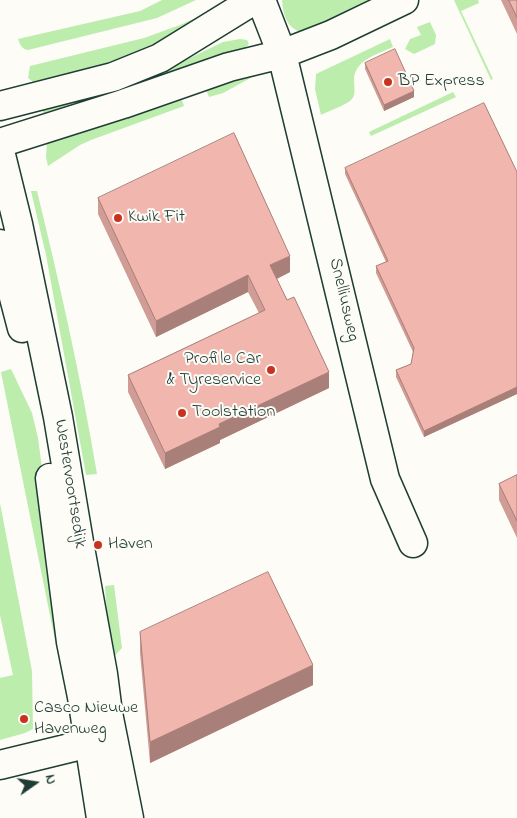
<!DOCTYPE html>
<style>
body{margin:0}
#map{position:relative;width:517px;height:818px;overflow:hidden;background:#fdfcf7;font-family:"Indie Flower",sans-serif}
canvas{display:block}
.north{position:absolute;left:10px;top:758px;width:50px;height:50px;-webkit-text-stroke:4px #fdfcf7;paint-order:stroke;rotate:77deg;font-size:14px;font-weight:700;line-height:20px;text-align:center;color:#1f3d34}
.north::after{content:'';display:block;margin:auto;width:18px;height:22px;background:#1f3d34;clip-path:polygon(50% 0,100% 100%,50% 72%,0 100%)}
</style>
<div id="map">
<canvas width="517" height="818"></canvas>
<div class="north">N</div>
</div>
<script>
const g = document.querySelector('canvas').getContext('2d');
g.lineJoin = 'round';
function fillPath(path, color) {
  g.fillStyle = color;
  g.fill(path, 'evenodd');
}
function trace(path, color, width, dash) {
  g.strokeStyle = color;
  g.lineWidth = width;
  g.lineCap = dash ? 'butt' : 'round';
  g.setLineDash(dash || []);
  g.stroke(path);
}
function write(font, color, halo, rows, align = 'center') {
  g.font = font + ' "Indie Flower",sans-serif';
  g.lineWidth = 4;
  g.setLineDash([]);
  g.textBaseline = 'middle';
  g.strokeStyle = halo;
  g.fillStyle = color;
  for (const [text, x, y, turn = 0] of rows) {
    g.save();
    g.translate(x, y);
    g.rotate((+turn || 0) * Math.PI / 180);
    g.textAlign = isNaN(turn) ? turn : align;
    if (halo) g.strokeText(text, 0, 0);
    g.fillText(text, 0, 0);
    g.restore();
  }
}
const green = new Path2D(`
 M162,0H196L157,18L28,50C22,49 20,45 18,39L140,11Z
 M282,0H387L307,34C287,29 284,19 282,0Z
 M454,0H478L479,3L461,11L493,79L491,80Z
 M230,3L218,15L146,48L104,64L34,83L28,78L30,66L144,38L180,25Z
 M430,22L436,35L435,44L414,54L405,49L410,39L421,35L417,27Z
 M240,39L247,40L249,44L238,55L44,115L42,109L163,71L223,42Z
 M390,39L393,47C378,54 354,60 354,80C354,87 356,94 352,99C347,105 328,111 321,115L315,89L316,74Z
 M256,71V75L223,93L209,97L206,90L208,88Z
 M453,92L456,97L371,136L369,132Z
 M182,100L184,106L91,140L80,145L48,166L46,157L47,141L103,116L114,122Z
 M31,191H37C60,285 81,378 97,474L86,475L46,255Z
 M11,369L32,413L38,438L62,617L66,686L63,680L1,372Z
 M0,503L32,671L33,729L25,733L0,740V678L13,675L0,615Z
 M114,585L122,648L110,661L105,586Z`);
const minor = new Path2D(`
 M261,0L282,54L385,479L413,543
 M0,106L113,77L160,58L254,0
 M0,143L123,104L229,67L282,54L331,35L404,0
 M0,765L90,743L113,741`);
const secondary = new Path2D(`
 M0,151L18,224L58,417L79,542L103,674L108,713L129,818
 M0,244L22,328
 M50,478L71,642L82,697L101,818`);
const wall = new Path2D(`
 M501,0H517V34Z
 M365,63L414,97L384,111L365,69Z
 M345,168L517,172V394L424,437L396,377V370L411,364L413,352L376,273V266L386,262L345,174Z
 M98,198L290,272L277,279L329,388L220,440V443L165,469L128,392V375L259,313L248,292L156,337L98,214Z
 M517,475V538L499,500V484Z
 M140,632L313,685L150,763L140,653Z`);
const shadedWall = new Path2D(`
 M414,91V97L384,111V105Z
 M290,256V272L270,282V265Z
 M248,275V292L156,337V321Z
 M329,372V388L220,440V443L165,469V453L219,424Z
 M517,387V394L424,437V431Z
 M313,665V685L150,763V742Z`);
const building = new Path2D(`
 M509,0H517V17Z
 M395,49L414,91L384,105L365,63Z
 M484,103L517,172V387L424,431L396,370L411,364L414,348L376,266L388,261L345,168Z
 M234,133L290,256L270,265L287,300L294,297L329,372L219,424L220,427L165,453L128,375L265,310L248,275L156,321L98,198Z
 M517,475V521L499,484Z
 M268,572L313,665L150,742L140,632Z`);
const markers = [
 [388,82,5,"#c8321e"],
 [118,218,5,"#c8321e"],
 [271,370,5,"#c8321e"],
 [182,413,5,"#c8321e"],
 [98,545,5,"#c8321e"],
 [24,719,5,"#c8321e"]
];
const poiNames = [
 ["BP Express",398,82],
 ["Kwik Fit",128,218],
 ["Profile Car",261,360,"right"],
 ["& Tyreservice",261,381,"right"],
 ["Toolstation",192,413],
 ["Haven",108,545],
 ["Casco Nieuwe",34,709],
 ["Havenweg",34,730]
];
const streetNames = [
 ["Snelliusweg",343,300,77],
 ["Westervoortsedijk",69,484,81]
];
fillPath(green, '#bcedad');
trace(minor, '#1f3d34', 31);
trace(secondary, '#1f3d34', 31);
trace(minor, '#fdfcf7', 28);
trace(secondary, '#fdfcf7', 28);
fillPath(wall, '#cf9d95');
fillPath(shadedWall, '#a97f79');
fillPath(building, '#f1b6ad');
trace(building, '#a97f79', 1);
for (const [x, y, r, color] of markers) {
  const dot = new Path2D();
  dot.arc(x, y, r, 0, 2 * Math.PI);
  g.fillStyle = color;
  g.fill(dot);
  trace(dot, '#fdfcf7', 2);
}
write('18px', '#1f3d34', '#fdfcf7', poiNames, 'left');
write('18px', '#1f3d34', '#fdfcf7', streetNames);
</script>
